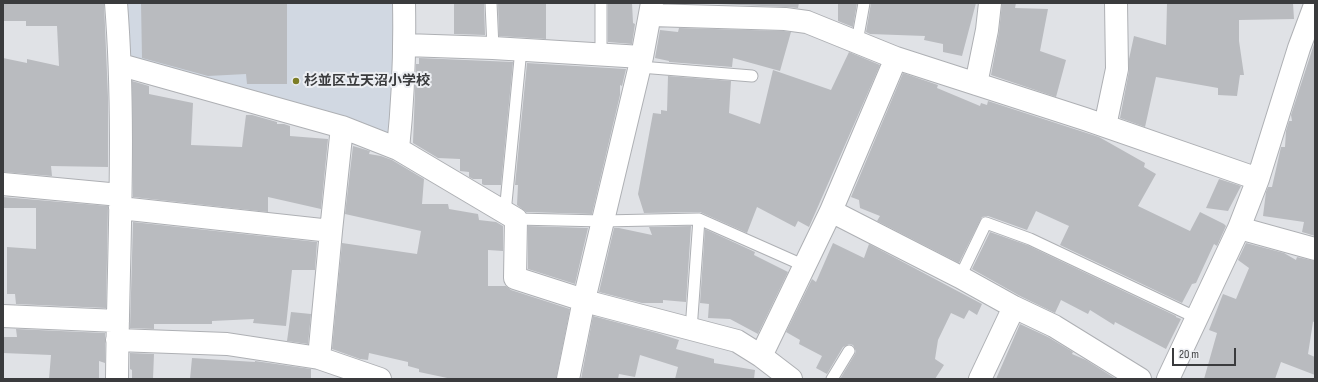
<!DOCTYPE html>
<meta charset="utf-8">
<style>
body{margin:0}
#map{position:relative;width:1318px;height:382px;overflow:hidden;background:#e0e2e6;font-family:"Sofia Sans Condensed",sans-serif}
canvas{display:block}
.frame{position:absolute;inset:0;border:4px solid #3a3b3d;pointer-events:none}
.scale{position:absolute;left:1172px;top:348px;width:64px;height:18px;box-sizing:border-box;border:2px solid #3a3b3d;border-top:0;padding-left:5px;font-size:12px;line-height:14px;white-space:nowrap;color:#3a3b3d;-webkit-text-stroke:3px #edeff3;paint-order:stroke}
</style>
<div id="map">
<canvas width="1318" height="382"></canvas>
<div class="frame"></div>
<div class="scale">20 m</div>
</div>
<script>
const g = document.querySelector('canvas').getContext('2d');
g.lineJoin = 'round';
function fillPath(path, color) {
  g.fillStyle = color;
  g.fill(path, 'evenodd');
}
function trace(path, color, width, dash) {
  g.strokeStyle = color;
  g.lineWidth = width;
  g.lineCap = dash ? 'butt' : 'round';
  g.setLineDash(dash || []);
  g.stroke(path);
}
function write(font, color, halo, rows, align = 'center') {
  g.font = font + ' "Sofia Sans Condensed","Noto Sans JP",sans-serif';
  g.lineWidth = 4;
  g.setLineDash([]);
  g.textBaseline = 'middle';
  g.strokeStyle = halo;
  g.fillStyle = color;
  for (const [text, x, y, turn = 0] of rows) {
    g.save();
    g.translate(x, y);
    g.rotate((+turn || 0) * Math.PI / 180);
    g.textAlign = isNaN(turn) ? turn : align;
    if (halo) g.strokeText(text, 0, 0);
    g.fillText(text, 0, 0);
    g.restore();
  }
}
const built = new Path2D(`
 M123,3H397L399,101L388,137L127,55Z`);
const building = new Path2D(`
 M3,3H104L108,97V167L51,166L52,176L3,172V58L27,63V59L59,66L57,26H26V21H3Z
 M141,3H287V84H247L246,74L208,76L142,58Z
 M454,3H484L485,35L454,34Z
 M498,3H546V39L499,36Z
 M608,3H632L633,23L635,24L632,44L608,42Z
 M694,3H799L798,8L785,7Z
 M838,3H857L853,27L838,21Z
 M871,3H976L962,56L943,52V44L924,40L925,36L870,34L866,32Z
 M1002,3H1016L1015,8L1048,9L1040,51L1066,60L1056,97L991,75L999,32Z
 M1167,3H1293L1294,19L1239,20V41L1244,75H1240L1237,96L1218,95V88L1156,77L1145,127L1120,118L1129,71V59L1134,36L1166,45Z
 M679,28L784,31L791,32L780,71L733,58L732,67L669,62V61L655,58L660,30L678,32Z
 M1315,41V236L1302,232L1304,222L1263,216L1266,192L1268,187H1272L1281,147H1285L1286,131L1289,121H1292L1291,115Z
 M849,52L880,65L809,227L798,221L795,227L757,207L747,233L700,212L644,213L638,194L653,113L661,114V110L667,111L668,76L731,81L729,113L760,124L773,70L831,90Z
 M419,58L513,62L501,185H484L482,184V179H473L469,177V172L460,171V159L438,158L413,143L416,64H419Z
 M527,63L626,69L622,86L620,85V95L592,214L526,212L517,205L518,185H515Z
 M903,73L938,85L937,88L980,106L981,103L987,105L988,101L1099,137L1145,163L1144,167L1156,174L1138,206L1190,231L1200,212L1224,224L1226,226L1217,246L1214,244L1196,283L1192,284L1182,303L1060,245L1069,226L1036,211L1027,230L988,216L982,217L959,263L877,221L880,216L860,208L859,200L851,197Z
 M132,81L149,86V94L193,103L191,145L242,147L246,115H252L277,122V124H284L290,126V136L328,139L321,209L268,197V212L133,197Z
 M353,146L370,151L369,154L381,156L392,160L424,179L422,204H448L449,209L478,214L479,220L496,222L503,226V251L488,250V286H506L511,290L570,309L556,379H452L419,372V369L408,366V362L369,353L368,360L360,359L332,349L342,243L417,254L421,231L345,214Z
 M1219,179L1241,186L1228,211L1206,208Z
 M3,197L108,206L106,308L16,304L15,294H7V247L36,249V208H3Z
 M133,222L317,242L315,270H292L286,326L253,323L254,319L212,321V324H154V329L130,328Z
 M528,226L588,228L575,284L528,269Z
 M691,226L686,302L663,300V303H642L599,292L614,228H619L652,235L649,227Z
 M705,229L755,252L754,255L788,272L758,334L730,319L708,318L709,304L700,303Z
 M990,232L1027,245L1176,316V317L1181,319L1166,349L1115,322L1114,325L1090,310L1088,314L1061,300L1055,313L1020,296L972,269Z
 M833,243L864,258L869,244L982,304L977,315L969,310L964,319L951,313L938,340L935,359L944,365L935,379H840L855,354L856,351L853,345L849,344L843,347L827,374L816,368L822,356L799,344L800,340L786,332L812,279L816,282Z
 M1246,243L1284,253L1296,260L1297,257L1315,261V321L1313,322L1308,354L1315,357V375L1281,362L1275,379H1204L1217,333L1209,330L1223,294L1236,299L1249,268L1238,260Z
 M291,312L311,314L308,344L287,341Z
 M593,316L657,333L679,340L676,349L714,359V363L755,370L754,379H675L678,367L640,355L635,377L619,374L618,379H581Z
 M1020,324L1048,337L1073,352L1072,354L1086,360L1116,379H996Z
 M16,329L105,333V363L99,361V379H49L51,355L3,353V337H17Z
 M130,353L154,354L153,379H132V370L130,369Z
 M192,358L255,362V361L311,369V379H190Z`);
const lane = new Path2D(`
 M491,3L493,48
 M601,3V54
 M857,42L864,3
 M640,67L752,76
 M505,213L521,49
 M516,219L603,221L699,219L805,266
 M960,277L986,223L1030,239L1197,318
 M691,330L699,219
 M832,379L849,351`);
const street = new Path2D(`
 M116,3C126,128 118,254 117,379
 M651,15L785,19L807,22L896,58L1085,119L1258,179
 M405,45L493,48L642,57
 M121,65L342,127L398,149L516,219L515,278L596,304L737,341L761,356L791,379
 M976,84L987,30L990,3
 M1105,126L1117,69L1116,3
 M398,149C403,101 405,52 404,3
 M3,184L120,195
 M120,208L331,231
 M831,211L960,277L1014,307L1054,326L1140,379
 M1239,228L1315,249
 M3,316L118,321
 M117,340L227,344L319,358L380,379
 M761,356L831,211L896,58
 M319,358L331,231L342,127
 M568,379L584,300L642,57L652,3
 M980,379L1014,307
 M1168,379L1239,228L1258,179L1299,48L1315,5`);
const markers = [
 [296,81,4,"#7c7d26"]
];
const poiNames = [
 ["杉並区立天沼小学校",304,81]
];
fillPath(built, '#d1d8e2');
fillPath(building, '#b9bbbf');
trace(lane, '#aeb0b4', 13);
trace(street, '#aeb0b4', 24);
trace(lane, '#fff', 11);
trace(street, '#fff', 22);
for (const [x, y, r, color] of markers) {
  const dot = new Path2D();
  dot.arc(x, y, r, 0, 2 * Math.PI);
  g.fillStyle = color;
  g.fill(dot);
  trace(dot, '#edeff3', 1.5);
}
write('bold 14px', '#3a3b3d', '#edeff3', poiNames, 'left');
</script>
